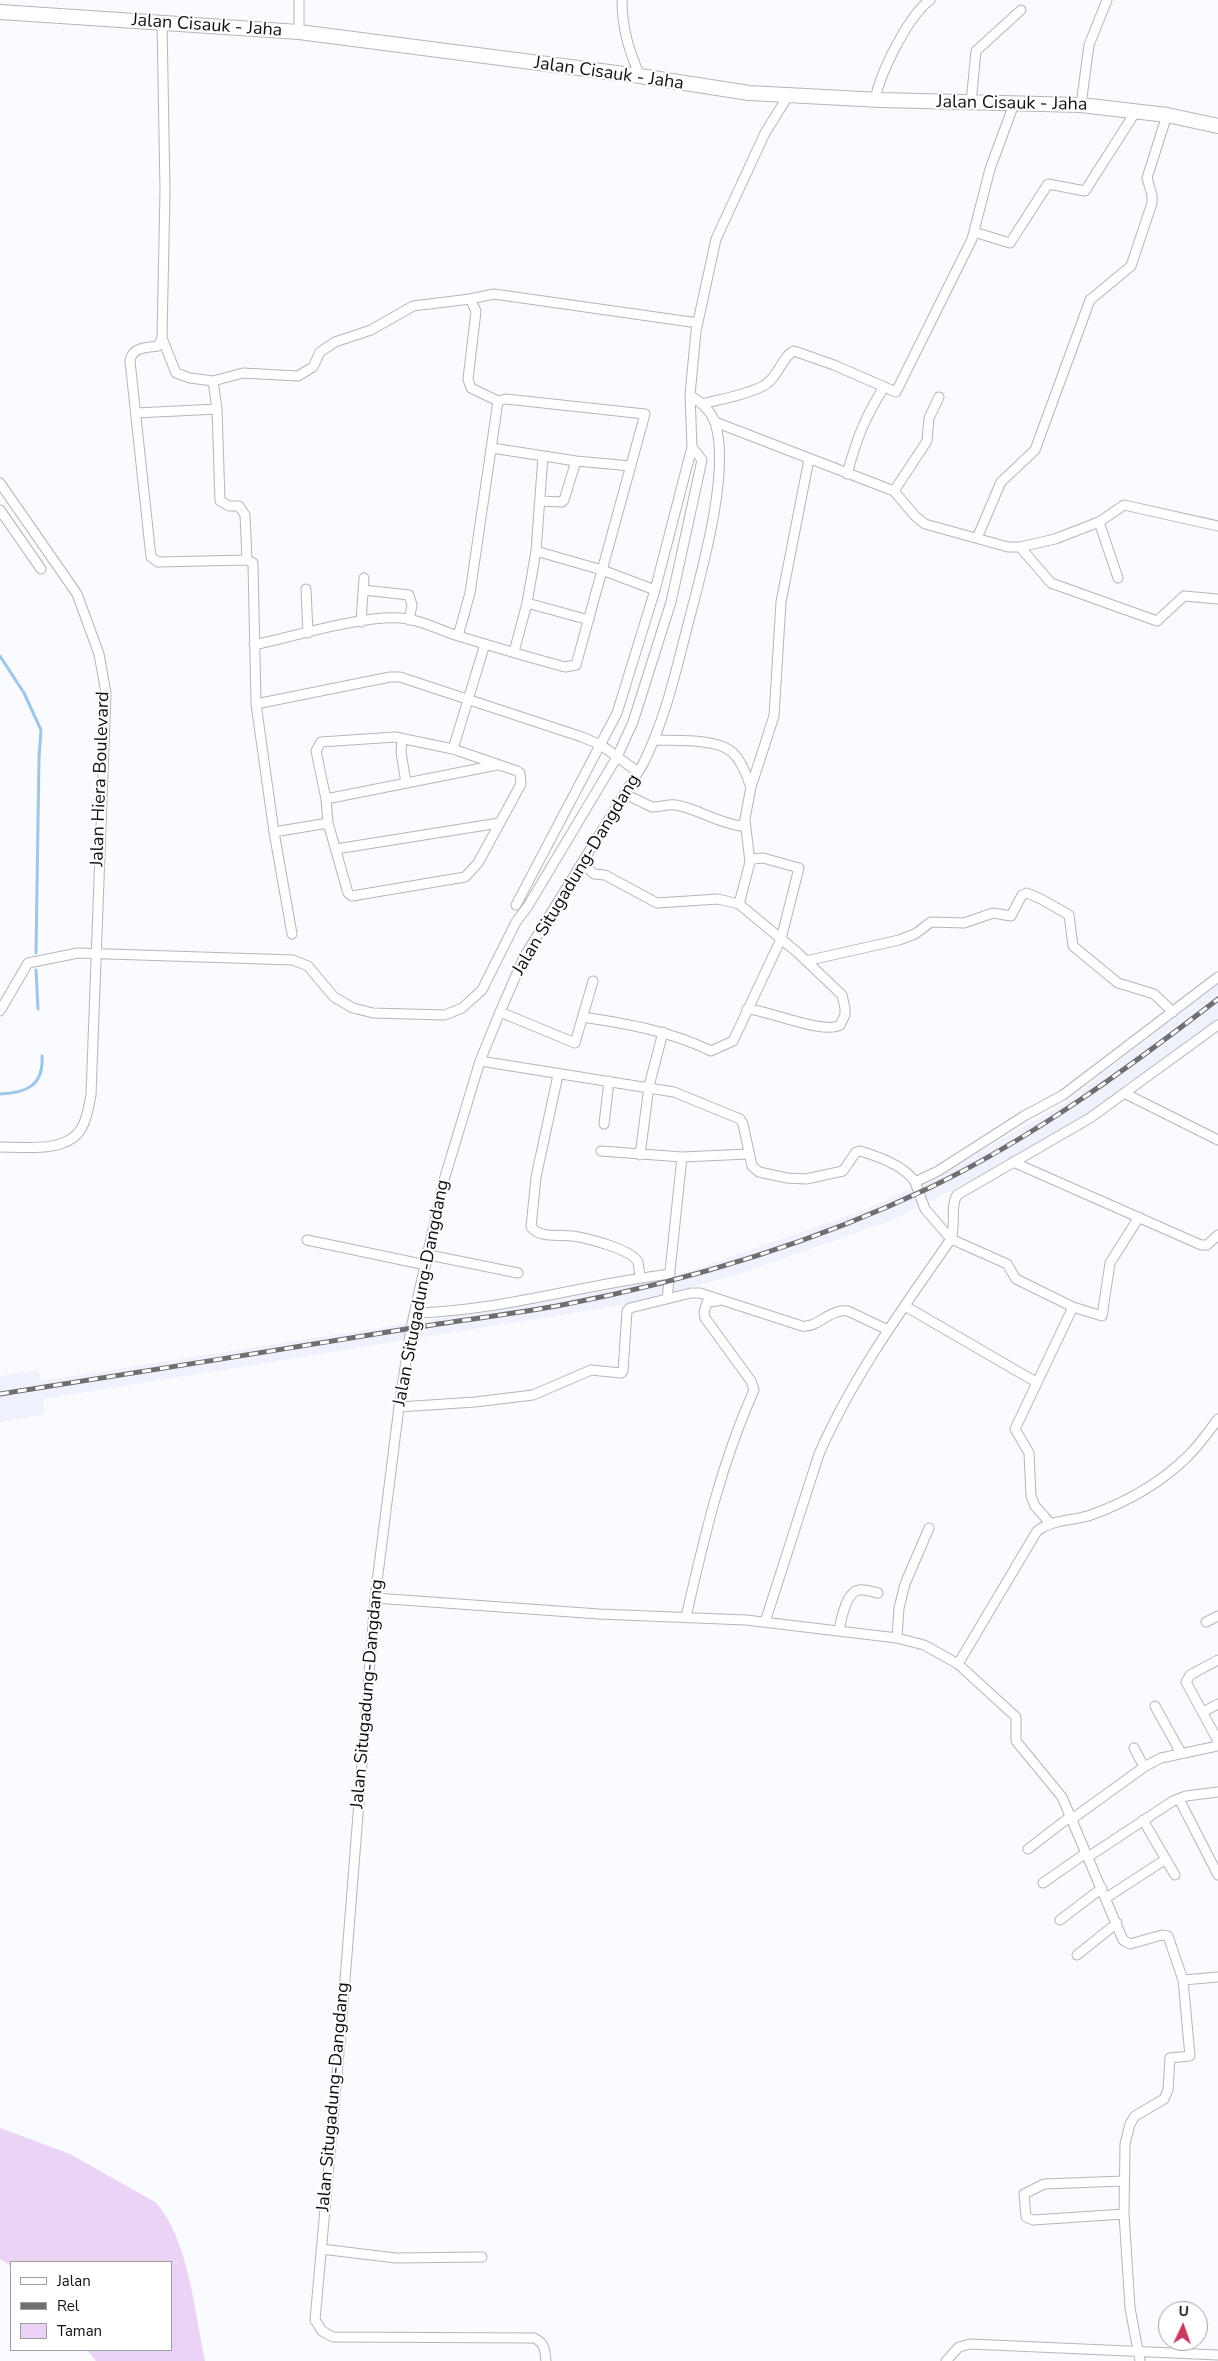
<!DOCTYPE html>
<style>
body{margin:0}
#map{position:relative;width:1218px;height:2361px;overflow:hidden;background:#fafbfe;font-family:"Nunito Sans",sans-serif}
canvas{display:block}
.legend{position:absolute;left:10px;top:2261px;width:162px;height:90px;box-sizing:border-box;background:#fff;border:1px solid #9f9fa1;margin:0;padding:6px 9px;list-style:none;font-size:15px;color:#101013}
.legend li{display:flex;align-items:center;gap:10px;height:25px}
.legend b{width:25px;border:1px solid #9f9fa1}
.north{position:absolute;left:1158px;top:2301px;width:50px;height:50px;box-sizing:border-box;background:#fff;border:1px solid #9f9fa1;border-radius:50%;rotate:3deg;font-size:14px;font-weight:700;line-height:20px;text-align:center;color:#101013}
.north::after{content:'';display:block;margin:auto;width:18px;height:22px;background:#c8395e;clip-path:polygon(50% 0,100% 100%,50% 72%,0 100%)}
</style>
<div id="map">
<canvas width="1218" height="2361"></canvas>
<ul class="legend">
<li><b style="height:6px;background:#fff"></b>Jalan</li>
<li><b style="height:6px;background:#6f6f72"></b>Rel</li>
<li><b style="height:14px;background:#ead3f4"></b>Taman</li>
</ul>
<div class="north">U</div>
</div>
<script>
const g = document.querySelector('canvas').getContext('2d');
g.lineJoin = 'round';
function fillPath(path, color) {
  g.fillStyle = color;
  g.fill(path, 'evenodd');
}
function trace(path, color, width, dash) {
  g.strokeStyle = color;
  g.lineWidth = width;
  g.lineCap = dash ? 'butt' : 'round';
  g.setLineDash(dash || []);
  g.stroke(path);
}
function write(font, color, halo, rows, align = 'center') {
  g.font = font + ' "Nunito Sans",sans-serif';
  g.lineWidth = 4;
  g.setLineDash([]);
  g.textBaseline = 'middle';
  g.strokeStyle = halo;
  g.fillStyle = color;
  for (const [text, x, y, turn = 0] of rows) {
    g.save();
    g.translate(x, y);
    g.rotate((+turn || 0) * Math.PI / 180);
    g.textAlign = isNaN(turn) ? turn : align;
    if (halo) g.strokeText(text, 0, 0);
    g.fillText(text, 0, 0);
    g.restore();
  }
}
const built = new Path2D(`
 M1218,982V1018L1158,1062L1078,1120L1003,1164L892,1220L736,1275L622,1305L43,1399L45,1414L0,1422V1376L38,1370L41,1381L562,1299L685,1273L867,1209L939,1175L1068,1101Z`);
const green = new Path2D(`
 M0,2128L70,2154L155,2202C188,2236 195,2314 205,2361H96L87,2350H171V2262H11V2266L0,2259Z`);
const stream = new Path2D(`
 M0,656L24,693L41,730L39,758L36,953
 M36,970L38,1009
 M0,1094C26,1093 44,1086 42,1056`);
const minor = new Path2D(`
 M299,0V32
 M622,0C622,28 629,51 640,76
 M162,22L165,191L162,338L158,346C146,348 132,347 130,361L151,557L158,562L247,560L253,563L256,704L274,832L292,934
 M875,100C880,73 908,16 930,0
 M971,103L976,51L1021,10
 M1081,105L1089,45L1107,0
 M974,232L1010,243L1048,184L1085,191L1136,111
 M470,299L476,311L468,379L471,388L498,401
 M162,338L176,373L190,378L213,381L217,409L220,501L229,506H239L245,515L247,560
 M213,381L243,373L298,376L313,367L320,352L335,342L371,330L413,306L470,299L494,294L698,323
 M702,404C721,399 747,395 763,386C777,380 783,355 794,351L834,365L896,392L972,239L990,169L1014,104
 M136,413L217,409
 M715,422L894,491L915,516L925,524L1008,547H1020L1055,539L1099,522L1124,505L1218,526
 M492,448L576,461L631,466
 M847,474C857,438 864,419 884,387
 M0,483L77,594L99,654L106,693L91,1095C89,1106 87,1120 81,1129C66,1153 25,1147 0,1147
 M894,491L927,441L929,418L939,397
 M540,501L562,502L564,500L576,461
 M0,510L41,569
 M1099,522L1118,578
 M977,538L1001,482L1035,450L1090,300L1131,266L1152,203V195L1147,178L1167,115
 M1020,547L1051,583L1157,621L1184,596L1218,599
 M536,551L602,570L655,590
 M306,589L308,633
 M363,590L409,595L412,605L409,620
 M527,603L589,620
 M361,622L364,578
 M254,645C296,636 359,616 400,618C418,619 438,629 455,635C491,646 528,657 565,667L576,665L645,414L506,399L498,401L470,593L458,636
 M514,652L527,603L536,551L543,456
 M256,704L390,677H400L582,737L601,745L638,772
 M395,737L453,749L517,771L520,773L521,784L478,863L465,877L352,896L348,893L328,823L326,799L316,751L321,742Z
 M402,738L401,752L406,783
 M655,740C675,741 716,738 732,752C742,761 746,775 751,787
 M453,749L485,644
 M625,794L652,807C661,807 667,804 676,805C698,809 718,823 741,826L744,824L751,787L774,716L781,602L809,459
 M326,799L497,765
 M745,820L750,862
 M274,832L328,823
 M336,849L499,823
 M583,864L594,874L605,875L657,903L718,899L739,904L798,953L842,995L845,1008V1015L840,1025C825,1035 767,1010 747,1009
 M516,905L617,713L655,590L692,447L690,395
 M806,961L899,940L915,934L931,922L964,923L993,913L1011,916L1022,895L1027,893L1041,899L1069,915L1073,946L1118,983L1154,994L1173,1012
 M0,1011L28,963L78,953L293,960L308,966L334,997L353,1008L373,1013L445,1015L462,1008L482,990L516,922L528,906L617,757L633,722L671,602L702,460L692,447
 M500,1012L575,1043L593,981
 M583,1017C628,1024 670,1031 711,1051L733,1041L781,939L799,868L763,858L753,859L750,862L739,904
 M480,1061L674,1092L740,1119L743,1124L752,1166L759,1172L787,1178L806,1179L843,1171L856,1152L860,1151C877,1156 905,1166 915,1182L938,1171L1024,1116L1063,1095L1218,977
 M558,1075L536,1177L531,1227C541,1239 559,1234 573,1236C587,1238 631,1249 638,1262L640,1277
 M1124,1093L1218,1140
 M604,1124L609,1081
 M601,1151L682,1157L667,1299
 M640,1155L649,1086L663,1032
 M682,1157L748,1154
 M1013,1162L1201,1245H1207L1218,1235
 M915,1182L925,1209L951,1239L1007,1264L1016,1279L1073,1307L1102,1316L1110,1263L1139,1217
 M307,1240L426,1265
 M429,1255L518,1273
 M905,1306L1036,1382
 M415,1313C501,1311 585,1284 670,1274
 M399,1407L475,1402L533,1395L591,1370L621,1373L623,1371L627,1311L630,1308L691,1293H700L802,1326C819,1328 828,1309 848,1311L888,1330
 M1050,1523L1035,1506L1031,1496L1029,1453L1015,1429L1073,1307
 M375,1598L599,1614L746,1620L897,1638L924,1645L958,1664L1016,1717V1741L1062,1797L1123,1940L1130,1944L1162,1935L1168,1936L1183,1980L1190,2056L1170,2058L1168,2090L1164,2099L1135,2116L1130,2124L1125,2144L1124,2214L1130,2308L1140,2361
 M686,1617C704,1538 721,1464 754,1390L751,1381L705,1318L704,1312L707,1302L718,1301
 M765,1622L819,1454C853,1376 903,1308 951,1239C956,1226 950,1206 957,1195L1090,1118L1218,1025
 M1206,1622L1218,1616
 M839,1631C841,1620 846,1592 859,1590C865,1589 872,1592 878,1593
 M897,1638L899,1608L905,1584L929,1528
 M1218,1660L1190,1675L1186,1682L1218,1741
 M958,1664L1037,1531C1053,1519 1073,1521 1091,1515C1127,1502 1162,1482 1189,1455C1200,1444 1209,1431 1218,1419
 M1155,1706L1181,1753
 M1203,1712L1218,1704
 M1134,1748L1144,1767
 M1179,1799L1218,1875
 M1072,1819L1144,1767L1161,1758L1218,1746
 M1143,1820L1175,1875
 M1028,1849L1071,1816
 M1088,1857L1173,1801L1186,1796L1218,1792
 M1043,1883L1086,1853
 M1106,1898L1166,1859
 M1060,1920L1102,1888
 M1077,1955L1117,1923
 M1183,1980L1218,1977
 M1124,2181L1044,2184L1024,2194L1026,2217L1033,2220L1124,2214
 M321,2249L396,2258L482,2257
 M546,2361C545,2350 545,2343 534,2338L333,2337L322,2331L315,2320L341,2031L375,1598L399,1407L411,1328L444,1180L480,1061L500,1012L524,957L643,764C665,720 676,671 688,624C701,574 731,470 715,423C711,410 700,402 690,395L696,331L716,239L765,133L788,96
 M946,2361L959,2347L970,2344L1218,2355`);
const primary = new Path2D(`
 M0,12L299,32L640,76L749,93L881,100L1081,105L1167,115L1218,126`);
const rail = new Path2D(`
 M0,1394C133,1373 267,1352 400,1330C454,1321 508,1315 562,1305C687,1281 813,1243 929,1188C1033,1138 1127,1069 1218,999`);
const streetNames = [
 ["Jalan Cisauk - Jaha",207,26,4],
 ["Jalan Cisauk - Jaha",609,74,8],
 ["Jalan Cisauk - Jaha",1012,104,1],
 ["Jalan Hiera Boulevard",101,779,-88],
 ["Jalan Situgadung-Dangdang",577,875,-59],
 ["Jalan Situgadung-Dangdang",422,1293,-79],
 ["Jalan Situgadung-Dangdang",368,1694,-85],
 ["Jalan Situgadung-Dangdang",334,2097,-85]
];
fillPath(built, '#eff1fd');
fillPath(green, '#ead3f4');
trace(stream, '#9ec6e6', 3);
trace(minor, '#b4b6bd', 11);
trace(primary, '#b4b6bd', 16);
trace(minor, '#fff', 9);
trace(primary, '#fff', 14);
trace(rail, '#6f6f72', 5);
trace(rail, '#fff', 3, [9]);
write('18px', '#101013', '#fff', streetNames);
</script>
